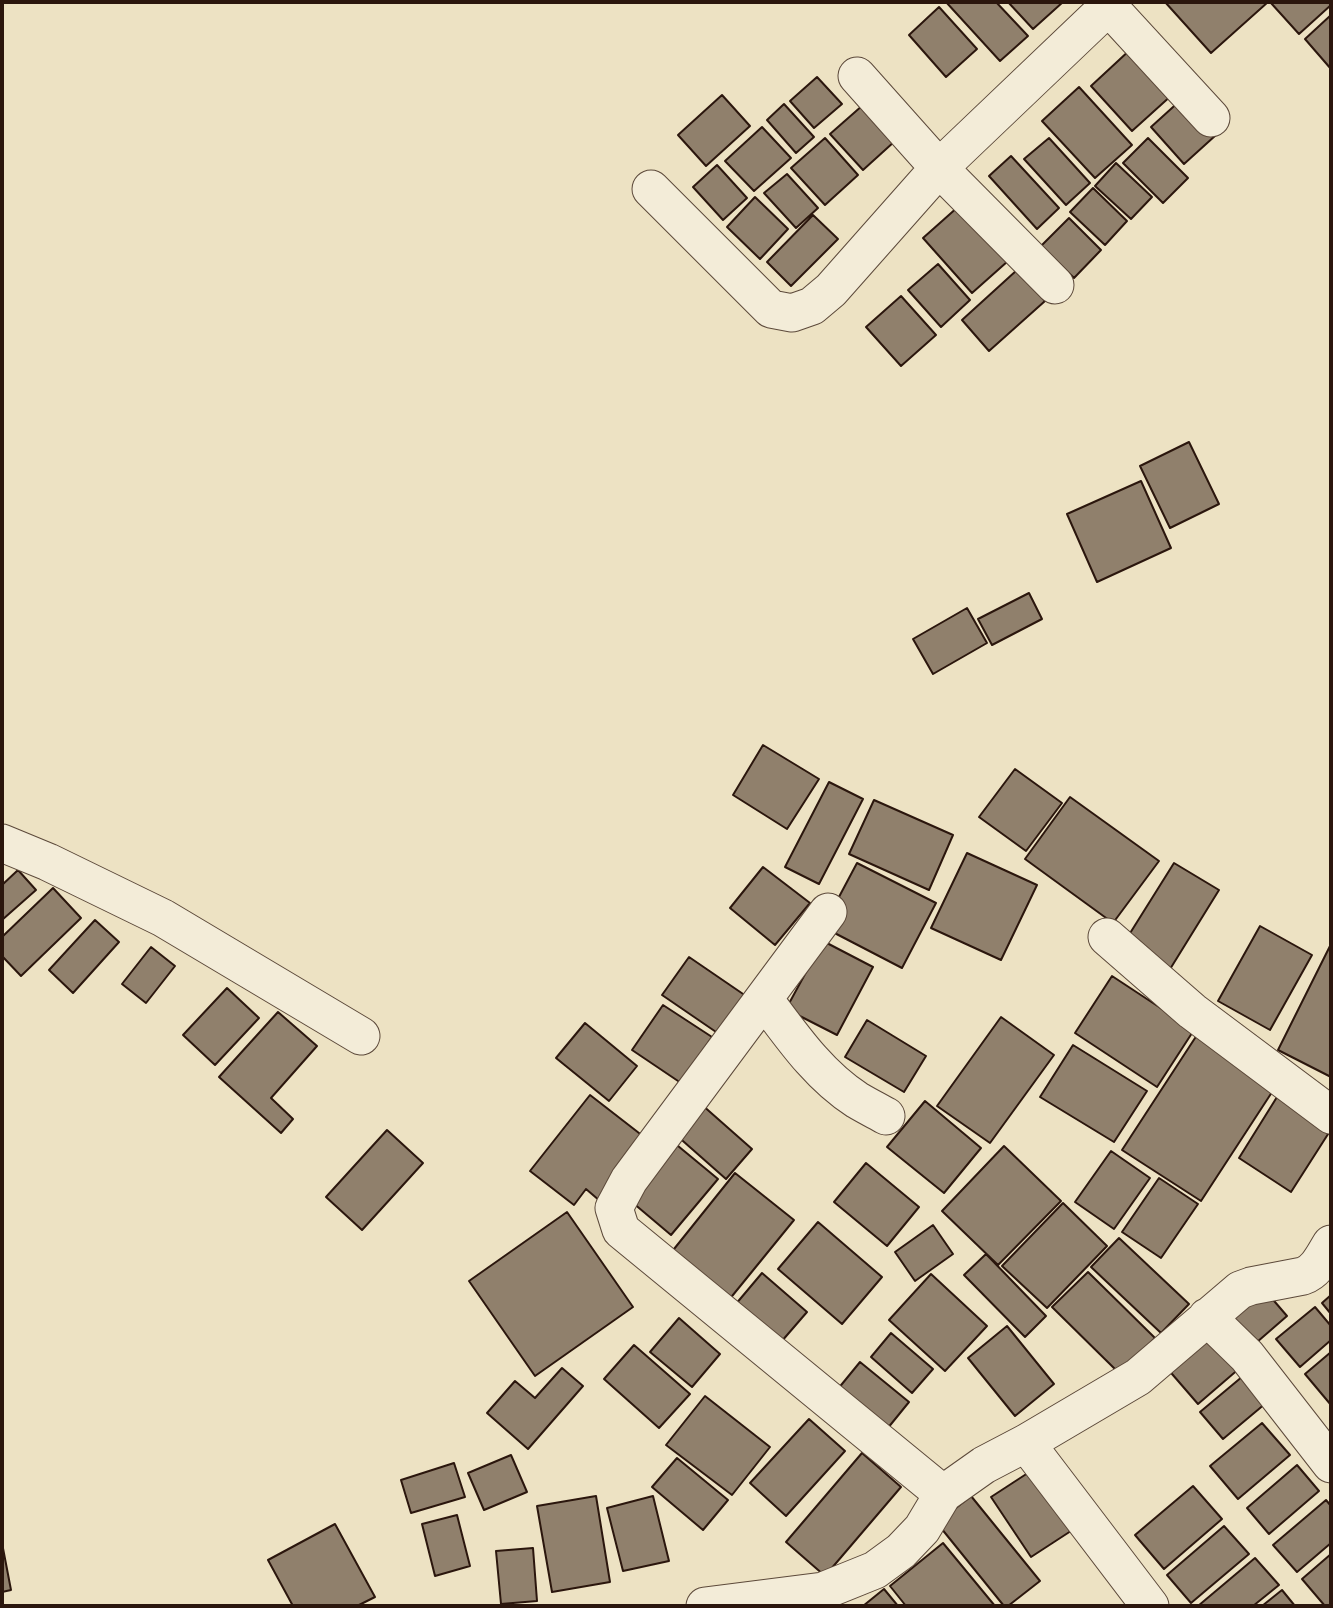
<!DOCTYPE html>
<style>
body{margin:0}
#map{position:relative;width:1333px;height:1608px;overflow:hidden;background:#ede2c3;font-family:"IM FELL DW Pica",serif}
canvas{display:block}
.frame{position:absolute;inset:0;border:4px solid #2b160d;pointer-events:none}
</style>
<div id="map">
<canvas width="1333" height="1608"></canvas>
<div class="frame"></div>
</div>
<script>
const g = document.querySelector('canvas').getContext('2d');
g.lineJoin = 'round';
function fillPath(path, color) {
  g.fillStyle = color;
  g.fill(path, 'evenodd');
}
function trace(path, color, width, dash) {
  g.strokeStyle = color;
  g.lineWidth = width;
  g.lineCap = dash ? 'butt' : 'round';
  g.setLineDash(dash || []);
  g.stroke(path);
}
const building = new Path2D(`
 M946,2H996L1028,36L1000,61Z
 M1008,2H1063L1033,29Z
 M1165,2H1268L1211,53Z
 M1273,2H1331V5L1299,34L1271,3Z
 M939,7L977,49L946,77L909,35Z
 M1331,15V69L1305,39Z
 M1132,48L1173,94L1132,131L1091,86Z
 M817,77L842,104L814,128L790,101Z
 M1079,87L1132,145L1095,178L1042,121Z
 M722,95L750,126L706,166L678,135Z
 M1183,98L1216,135L1184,164L1151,127Z
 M784,104L814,137L796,153L767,120Z
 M863,105L895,141L863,170L830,134Z
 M762,127L791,158L754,191L725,161Z
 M825,138L858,175L825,205L791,168Z
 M1049,138L1090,183L1066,205L1024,159Z
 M1148,138L1188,178L1163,203L1123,163Z
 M1011,156L1059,208L1037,229L989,176Z
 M1116,163L1152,197L1131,219L1095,186Z
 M717,165L747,198L723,220L693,187Z
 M787,174L818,208L796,228L764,193Z
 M1093,188L1127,221L1105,245L1070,212Z
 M755,197L788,229L760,259L727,227Z
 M959,206L1008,261L972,293L923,238Z
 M813,215L838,239L791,286L767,262Z
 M1069,218L1101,250L1074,278L1041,246Z
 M938,264L970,300L941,327L908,290Z
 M1017,270L1045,301L989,351L962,320Z
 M901,296L936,335L901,366L866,327Z
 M1189,442L1219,504L1170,528L1140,466Z
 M1141,481L1171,548L1097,582L1067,514Z
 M1029,593L1042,619L992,645L978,619Z
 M967,608L987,643L933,674L913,639Z
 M763,745L819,779L787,829L733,795Z
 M1015,769L1062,803L1026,851L979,817Z
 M829,782L863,799L819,884L785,867Z
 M1070,797L1159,861L1113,923L1025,859Z
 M874,800L953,835L929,890L849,854Z
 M967,853L1037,885L1001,960L931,928Z
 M857,863L936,903L902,968L823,927Z
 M1174,863L1219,890L1167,974L1122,946Z
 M763,867L810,903L775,945L730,908Z
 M18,870L36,890L2,920V885Z
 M53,888L81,918L21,976L2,956V937Z
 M95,920L119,942L73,993L49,970Z
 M1260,926L1312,955L1270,1030L1218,1001Z
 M823,941L873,967L837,1035L786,1009Z
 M1331,944V1077L1278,1050Z
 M151,947L175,966L146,1003L122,984Z
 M689,957L746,996L719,1034L662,995Z
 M1112,976L1194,1030L1157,1087L1075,1033Z
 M227,988L259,1018L215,1065L183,1035Z
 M663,1005L712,1037L681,1083L632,1050Z
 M278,1012L317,1046L271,1098L293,1119L281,1133L219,1077Z
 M1001,1017L1054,1055L990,1143L937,1106Z
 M867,1020L926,1056L904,1092L845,1057Z
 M585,1023L637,1066L609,1101L556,1058Z
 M1197,1035L1276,1086L1201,1201L1122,1150Z
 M1073,1045L1147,1091L1114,1142L1040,1097Z
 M590,1095L648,1140L600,1201L586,1189L574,1205L530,1171Z
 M1277,1097L1330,1131L1291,1192L1239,1158Z
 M925,1101L981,1148L944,1193L887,1147Z
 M701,1104L752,1149L726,1179L675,1134Z
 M387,1130L423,1163L362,1230L326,1197Z
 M672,1141L718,1179L671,1235L626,1197Z
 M1004,1146L1061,1201L998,1265L942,1211Z
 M1111,1151L1150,1178L1114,1229L1075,1202Z
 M866,1163L919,1207L887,1246L834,1202Z
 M735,1173L794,1220L724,1306L666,1259Z
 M1159,1178L1198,1204L1161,1258L1122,1232Z
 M1063,1203L1107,1246L1047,1308L1002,1266Z
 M567,1212L633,1307L535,1376L469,1281Z
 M818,1222L882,1277L842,1324L778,1269Z
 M933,1225L953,1254L915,1281L895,1252Z
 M1119,1238L1189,1304L1161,1333L1091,1267Z
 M986,1254L1046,1316L1025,1337L964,1275Z
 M1088,1272L1155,1338L1120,1374L1052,1307Z
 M762,1273L807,1312L775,1349L730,1311Z
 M931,1274L987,1326L945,1371L889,1320Z
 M1263,1288L1287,1316L1249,1349L1225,1320Z
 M1331,1295V1314L1322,1303Z
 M1315,1307L1331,1326V1340L1300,1367L1276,1339Z
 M679,1318L720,1354L692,1387L650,1352Z
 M1007,1326L1054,1384L1015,1416L968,1358Z
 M1209,1330L1241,1367L1198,1404L1166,1367Z
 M891,1333L933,1369L912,1393L871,1357Z
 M634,1345L690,1394L659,1428L604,1379Z
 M1331,1352V1405L1305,1374Z
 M860,1362L909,1402L883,1434L833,1395Z
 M562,1368L583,1386L528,1449L487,1413L515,1381L535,1398Z
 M1249,1371L1272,1398L1223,1439L1200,1412Z
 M705,1396L770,1447L732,1495L666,1445Z
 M809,1419L845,1451L786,1516L750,1483Z
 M1262,1423L1290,1455L1238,1499L1210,1466Z
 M862,1453L901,1487L825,1576L786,1542Z
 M511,1455L527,1492L484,1510L468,1473Z
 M677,1458L728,1500L703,1530L652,1487Z
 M454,1463L465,1497L411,1513L401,1480Z
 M1297,1465L1319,1491L1269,1534L1247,1508Z
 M1034,1469L1074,1529L1031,1557L991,1497Z
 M1193,1486L1222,1519L1164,1569L1135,1535Z
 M596,1496L610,1582L552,1592L537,1506Z
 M653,1496L669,1561L623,1571L607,1508Z
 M971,1496L1040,1581L1008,1606H1004L937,1523Z
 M1326,1500L1331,1506V1543L1297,1572L1273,1545Z
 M457,1515L470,1566L435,1576L422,1524Z
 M335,1524L375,1597L357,1606H293L268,1560Z
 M1224,1526L1249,1554L1191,1603L1167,1575Z
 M2,1543L11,1590L2,1592Z
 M943,1543L995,1606H906L890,1586Z
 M533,1548L537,1601L501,1604L496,1551Z
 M1331,1554V1606H1325L1302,1579Z
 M1255,1558L1279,1585L1253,1606H1198Z
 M884,1589L898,1606H863Z
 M1282,1590L1295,1606H1262Z`);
const street = new Path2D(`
 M1108,6L1211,118
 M857,76L939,168L1055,285
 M651,189L771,309L792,313L812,306L831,290L939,168L1113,2
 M2,843L48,862L163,918L361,1036
 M828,912L629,1180L614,1208L621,1230L943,1494
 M1107,937L1192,1011L1331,1115
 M764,999C791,1035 818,1075 857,1100C867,1106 877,1111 886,1116
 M1207,1317L1247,1356L1331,1464
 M1026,1443L1150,1606
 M705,1606L823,1591L875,1570L901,1551L922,1529L943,1494L984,1465L1026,1443L1138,1377L1240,1290L1251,1286L1303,1276C1317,1271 1323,1257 1331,1244`);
fillPath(building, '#90806c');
trace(building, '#2b160d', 2);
trace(street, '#5c493a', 39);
trace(street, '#f3ecd8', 37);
</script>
